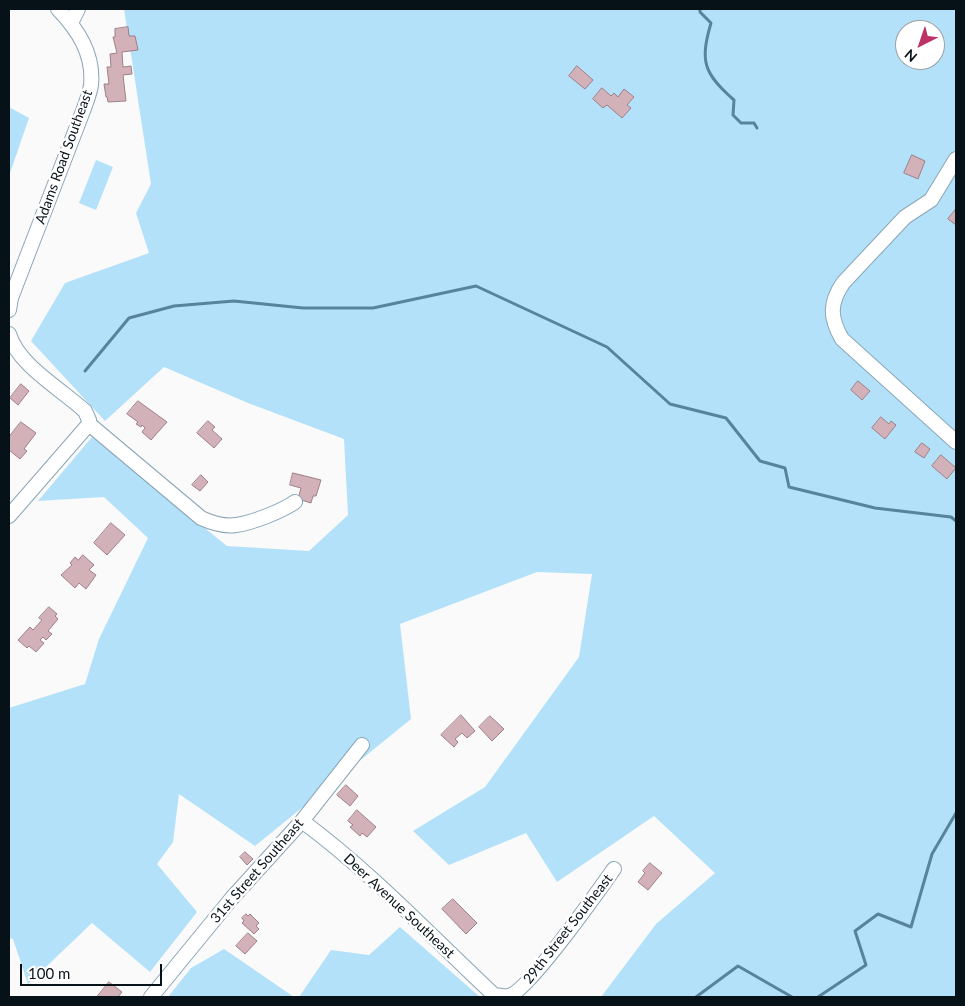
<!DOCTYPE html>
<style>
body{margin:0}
#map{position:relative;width:965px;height:1006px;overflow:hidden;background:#fafafa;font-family:Lato,sans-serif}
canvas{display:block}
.frame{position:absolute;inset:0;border:10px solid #071218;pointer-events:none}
.north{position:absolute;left:895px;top:20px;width:50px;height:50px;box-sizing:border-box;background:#fff;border:1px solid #9ca0a3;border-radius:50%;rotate:221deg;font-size:14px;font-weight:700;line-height:20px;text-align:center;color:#071218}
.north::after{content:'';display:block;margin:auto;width:18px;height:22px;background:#bd3167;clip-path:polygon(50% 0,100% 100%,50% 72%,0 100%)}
.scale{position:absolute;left:20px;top:964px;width:142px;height:22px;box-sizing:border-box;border:2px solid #071218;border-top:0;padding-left:6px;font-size:15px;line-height:18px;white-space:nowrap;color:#071218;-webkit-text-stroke:4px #fff;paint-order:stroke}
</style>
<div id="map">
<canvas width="965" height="1006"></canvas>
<div class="frame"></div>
<div class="north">N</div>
<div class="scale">100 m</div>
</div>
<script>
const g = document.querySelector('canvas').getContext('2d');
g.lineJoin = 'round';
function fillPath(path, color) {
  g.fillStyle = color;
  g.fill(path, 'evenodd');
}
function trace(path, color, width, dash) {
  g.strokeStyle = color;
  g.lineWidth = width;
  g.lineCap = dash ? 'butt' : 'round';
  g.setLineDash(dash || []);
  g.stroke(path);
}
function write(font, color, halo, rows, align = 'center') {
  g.font = font + ' Lato,sans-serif';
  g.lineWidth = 5;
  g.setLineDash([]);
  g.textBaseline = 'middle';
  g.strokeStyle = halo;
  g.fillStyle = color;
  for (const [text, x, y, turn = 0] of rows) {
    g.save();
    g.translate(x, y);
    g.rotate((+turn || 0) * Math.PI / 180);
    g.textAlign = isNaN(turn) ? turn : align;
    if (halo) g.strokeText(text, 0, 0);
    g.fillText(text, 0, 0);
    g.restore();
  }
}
const green = new Path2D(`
 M124,9H956V997H601L656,924L715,873L654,816L557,882L526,833L449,865L413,831L485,787L579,657L592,574L537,572L400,624L411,719L255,846L179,794L173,842L157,864L197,912L150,972L92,923L28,984L13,939L9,938V708L85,684L99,639L148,538L104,497L38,501L92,437L227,546L309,551L348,515L344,439L248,403L164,367L105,421L31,341L65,283L149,253L136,213L151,184ZM905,30H935V60H905Z
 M9,107L29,118L9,176Z
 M96,160L113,167L96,210L79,203Z
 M400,927L480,997H299L331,950L369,955Z
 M224,949L294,997H168L191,968Z`);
const stream = new Path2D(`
 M700,9V12L711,23C700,61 703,73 734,100L733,115L741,123H754L757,128
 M85,371L129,318L174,306L234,301L303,308H373L476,286L607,347L670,404L726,418L760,461L785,468L789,487L875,508L951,517L956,521
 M696,997L738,966L792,997
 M818,997L866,965L855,931L878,914L911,927L932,854L956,813`);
const building = new Path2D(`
 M128,27L129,36H135L138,50L122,52L123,67L131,66L132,74L123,75L126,101L108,102L107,97H106L104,84H109L107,67H111L110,54L117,53L113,37H115V29Z
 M577,66L593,80L585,89L569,76Z
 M602,88L611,96L614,93L618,97L624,89L634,97L627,105L631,108L622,118L607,105L603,108L593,99Z
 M912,155L925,161L918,179L904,173Z
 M956,209V225L948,219Z
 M858,381L870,391L862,400L851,390Z
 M21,384L29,391L18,405L10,398Z
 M138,401L167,422L151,440L142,432L145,428L142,425L141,427L136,424L138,422L127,414Z
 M881,417L889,424L891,421L896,425L885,439L872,428Z
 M208,421L215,427L212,430L222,439L214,448L197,433Z
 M21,422L36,433L24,449L27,451L20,459L9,450V437Z
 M922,443L930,449L924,458L915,452Z
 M941,455L956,468L947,479L932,466Z
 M293,473L321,480L316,496H313L311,503L298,499L301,488L290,485Z
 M201,475L208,482L200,491L192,485Z
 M111,523L125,535L107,555L94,543Z
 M83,555L94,565L89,570L96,575L86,589L79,583L75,588L61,575L72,565L70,563L75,557L78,560Z
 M49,607L57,614L55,616L58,619L48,631L52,634L46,640L43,637L40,640L44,643L36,652L29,646L27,648L18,640L30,627L33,630L42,620L39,618Z
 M461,715L475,731L467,738L462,733L455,739L458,742L454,747L441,735Z
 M490,716L504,729L492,741L479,727Z
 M346,785L358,796L350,806L337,795Z
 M357,810L376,827L367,837L362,833L360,836L350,827L353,825L348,821Z
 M245,852L253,859L247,865L240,857Z
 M650,863L662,873L648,890L638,882L645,873L643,871Z
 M453,899L477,923L466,934L442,909Z
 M246,914L248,916L250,914L259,923L256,926L259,929L254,934L242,923L244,921L242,918Z
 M248,933L257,941L245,954L236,946Z
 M109,982L122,992L118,997H97Z`);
const minor = new Path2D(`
 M71,23L78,9
 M956,159L931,200L905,217L843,283C829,304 830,318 842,339L956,442
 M9,310L11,298L83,111C86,103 90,93 91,85C94,54 78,30 58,9
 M9,334C18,365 61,389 85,411L89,420V424
 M89,424L201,518C212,523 224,527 236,525C252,523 282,511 295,502
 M9,516L89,424
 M302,821C371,872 431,936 494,995C498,995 505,997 509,996C528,991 599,890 614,869
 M151,997L232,898L302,821L362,745`);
const streetNames = [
 ["Adams Road Southeast",64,157,-70],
 ["31st Street Southeast",257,871,-49],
 ["Deer Avenue Southeast",399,906,43],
 ["29th Street Southeast",568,929,-52]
];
fillPath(green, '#b4e1fa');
trace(stream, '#58839c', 3);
fillPath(building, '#d3b1b9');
trace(building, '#9f7f87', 1);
trace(minor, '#89a6b7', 16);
trace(minor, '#fff', 14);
write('14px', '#071218', '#fff', streetNames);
</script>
